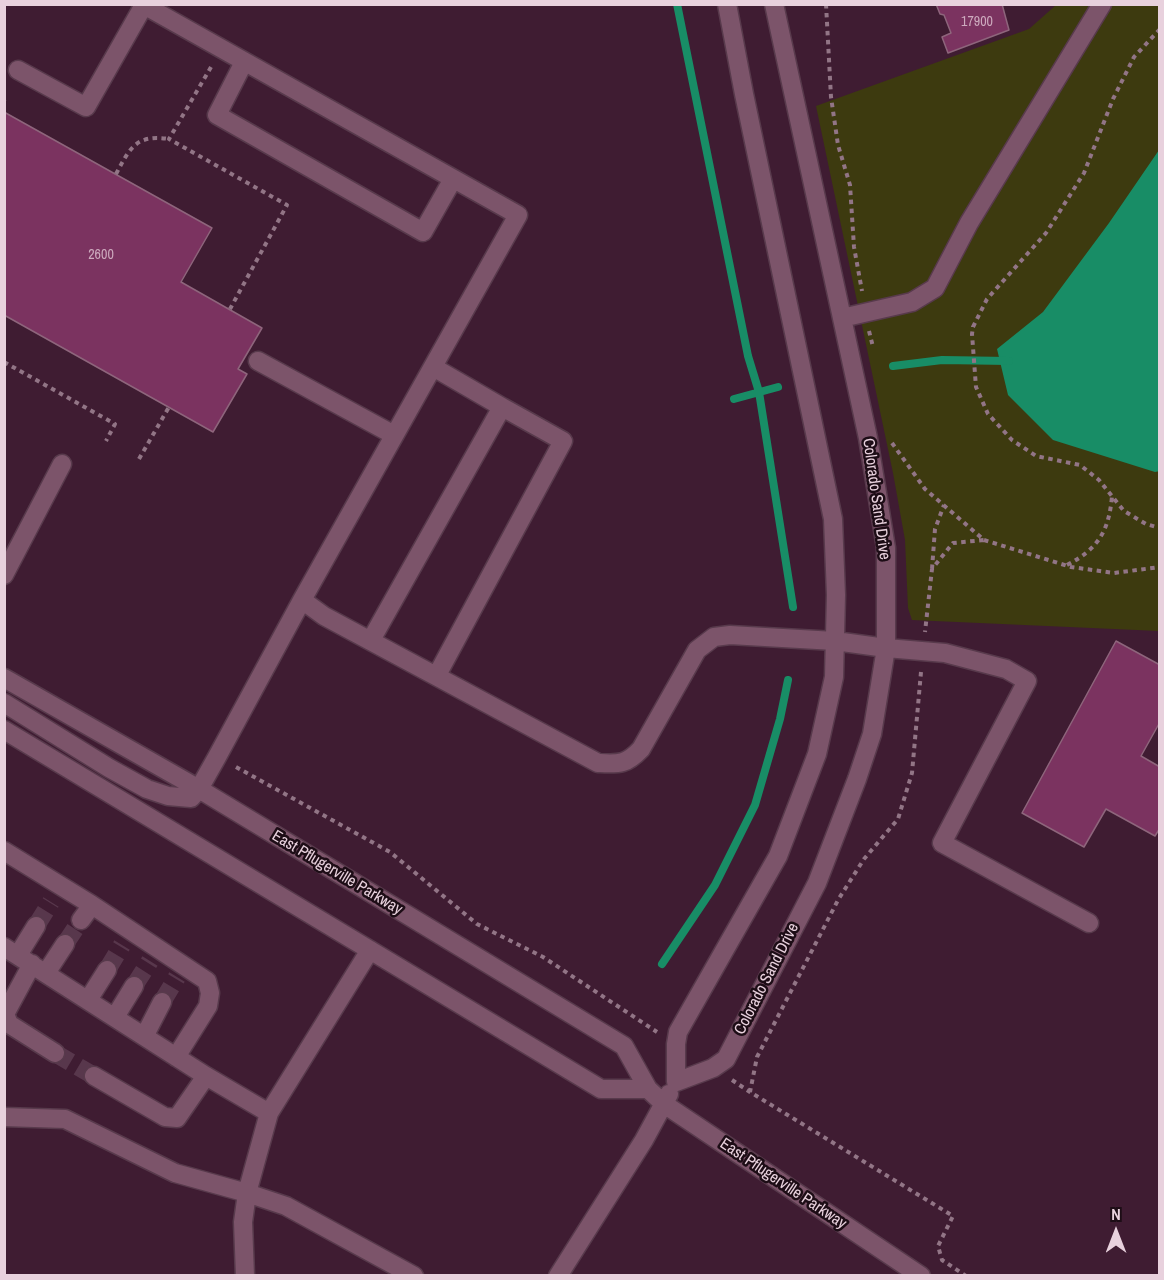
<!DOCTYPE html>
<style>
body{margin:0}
#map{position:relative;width:1164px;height:1280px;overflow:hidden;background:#3f1c32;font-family:"Archivo Narrow",sans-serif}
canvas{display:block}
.frame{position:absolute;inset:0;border:6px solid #e8d1dd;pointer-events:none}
.north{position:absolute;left:1086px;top:1202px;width:60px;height:60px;-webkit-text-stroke:4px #1d0d16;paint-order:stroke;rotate:0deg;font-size:16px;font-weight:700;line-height:24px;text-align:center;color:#e8d1dd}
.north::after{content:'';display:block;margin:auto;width:21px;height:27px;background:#e8d1dd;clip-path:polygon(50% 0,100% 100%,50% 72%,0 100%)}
</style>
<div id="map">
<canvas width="1164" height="1280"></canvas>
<div class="frame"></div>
<div class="north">N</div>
</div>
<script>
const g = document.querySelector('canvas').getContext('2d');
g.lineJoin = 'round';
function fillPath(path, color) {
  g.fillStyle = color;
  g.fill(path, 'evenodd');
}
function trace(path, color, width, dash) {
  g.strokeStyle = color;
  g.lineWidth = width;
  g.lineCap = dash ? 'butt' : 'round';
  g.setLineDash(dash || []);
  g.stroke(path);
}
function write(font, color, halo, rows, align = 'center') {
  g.font = font + ' "Archivo Narrow",sans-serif';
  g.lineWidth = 5;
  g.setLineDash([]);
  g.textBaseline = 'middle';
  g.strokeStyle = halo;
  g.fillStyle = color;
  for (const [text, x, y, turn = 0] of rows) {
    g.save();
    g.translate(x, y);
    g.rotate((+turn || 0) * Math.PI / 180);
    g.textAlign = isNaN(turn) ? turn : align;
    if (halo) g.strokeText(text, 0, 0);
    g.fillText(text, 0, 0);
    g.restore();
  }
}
const green = new Path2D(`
 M1056,5H1159V631L912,620L908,608L905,540L893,473L816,106L1029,29Z`);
const water = new Path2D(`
 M1159,150L1160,471L1155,472L1053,440L1008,395L997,349L1043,312L1109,223Z`);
const stream = new Path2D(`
 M677,4L748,356L759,392L793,607
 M893,366L942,360L1009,361
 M734,399L778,387
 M662,964L715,885L755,805L780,719L788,680`);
const building = new Path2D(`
 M936,4H1002L1009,30L948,53L942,37L951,33L944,15L940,14Z
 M4,112L212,228L181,282L262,328L238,369L247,374L213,432L4,315Z
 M1116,641L1160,665V722L1141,756L1160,767V828L1155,836L1106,809L1084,847L1022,813Z`);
const minorTunnel = new Path2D(`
 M36,926L51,902
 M65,944L81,920
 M107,970L122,945
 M134,986L150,961
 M162,1002L177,977
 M55,1053L94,1076`);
const path = new Path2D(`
 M826,4L831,97L838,145L850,185L854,247L862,291
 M1160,29L1134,57L1113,99L1084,173L1046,233L987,299L973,327L972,334L976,387L988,414L1012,440L1036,456L1080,465L1099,480L1124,511L1146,524L1160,528
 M211,67L169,139L287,205L230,309
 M4,101L5,102
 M116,174C130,148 136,134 169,139
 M869,331L873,347
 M4,362L115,424L106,441
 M892,443L925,489L984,540L953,543L932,569L925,632
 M139,459L169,407
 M984,540L1071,567L1114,573L1160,567
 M1067,565C1098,549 1109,531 1112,496
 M932,569L935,529L944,505
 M921,672L912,773L898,819L864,859L838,900L757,1057L750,1092L953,1216L938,1246L942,1260L966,1276
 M236,767L390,852L477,924L543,957L657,1032
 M732,1080L750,1092`);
const minor = new Path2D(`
 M727,4L744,94L833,519L836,595L834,677L817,754L778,856L678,1032L676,1044V1082L713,1068L726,1059L817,883L857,779L872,734L886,648V548L868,438L774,4
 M244,62L217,115L423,232L453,179
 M18,70L86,107L144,5
 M842,318L912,302L935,288L969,223L1102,4
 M258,361L394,435
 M4,575L62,464
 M302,600L324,616L598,763C619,764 626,765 641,749L697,650L714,637L730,635L835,641L886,648L945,653L1006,669L1027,681L942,843L1089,923
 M371,640L502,407L433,367
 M437,675L563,441L502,407
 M4,678L199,789L624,1046L648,1089H601L4,730
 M4,703L109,768L147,789L168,796L191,798L199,789L217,757L302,600L518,215L142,4
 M4,851L92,905L207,981L210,993L208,1006L176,1057
 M81,920L92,905
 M4,947L206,1076L269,1113
 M18,955L36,926
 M32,964L5,1014L9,1024L55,1053
 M46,973L65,944
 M88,1000L107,970
 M115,1017L134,986
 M145,1035L162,1002
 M94,1076L165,1117L177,1118L206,1076
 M648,1089L664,1104L921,1276
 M4,1117L65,1119L175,1173L247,1193L269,1113L370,950
 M245,1276L243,1222L247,1193L286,1206L414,1276
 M558,1276L644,1140L669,1094`);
const numberNames = [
 ["17900",977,22],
 ["2600",101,255]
];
const streetNames = [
 ["Colorado Sand Drive",876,499,82],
 ["East Pflugerville Parkway",337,873,31],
 ["Colorado Sand Drive",767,979,-63],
 ["East Pflugerville Parkway",783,1184,34]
];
fillPath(green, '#3d3a0f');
fillPath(water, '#188d66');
trace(stream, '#188d66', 8);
fillPath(building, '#7b3360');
trace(building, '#8e657c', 1.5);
trace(minorTunnel, '#58374c', 18, [18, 9]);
trace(minor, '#583a4c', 21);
trace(path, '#927586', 4, [4.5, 4.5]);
trace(minor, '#7c546a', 18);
write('14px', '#cdaabe', null, numberNames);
write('16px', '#e8d1dd', '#1d0d16', streetNames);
</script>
